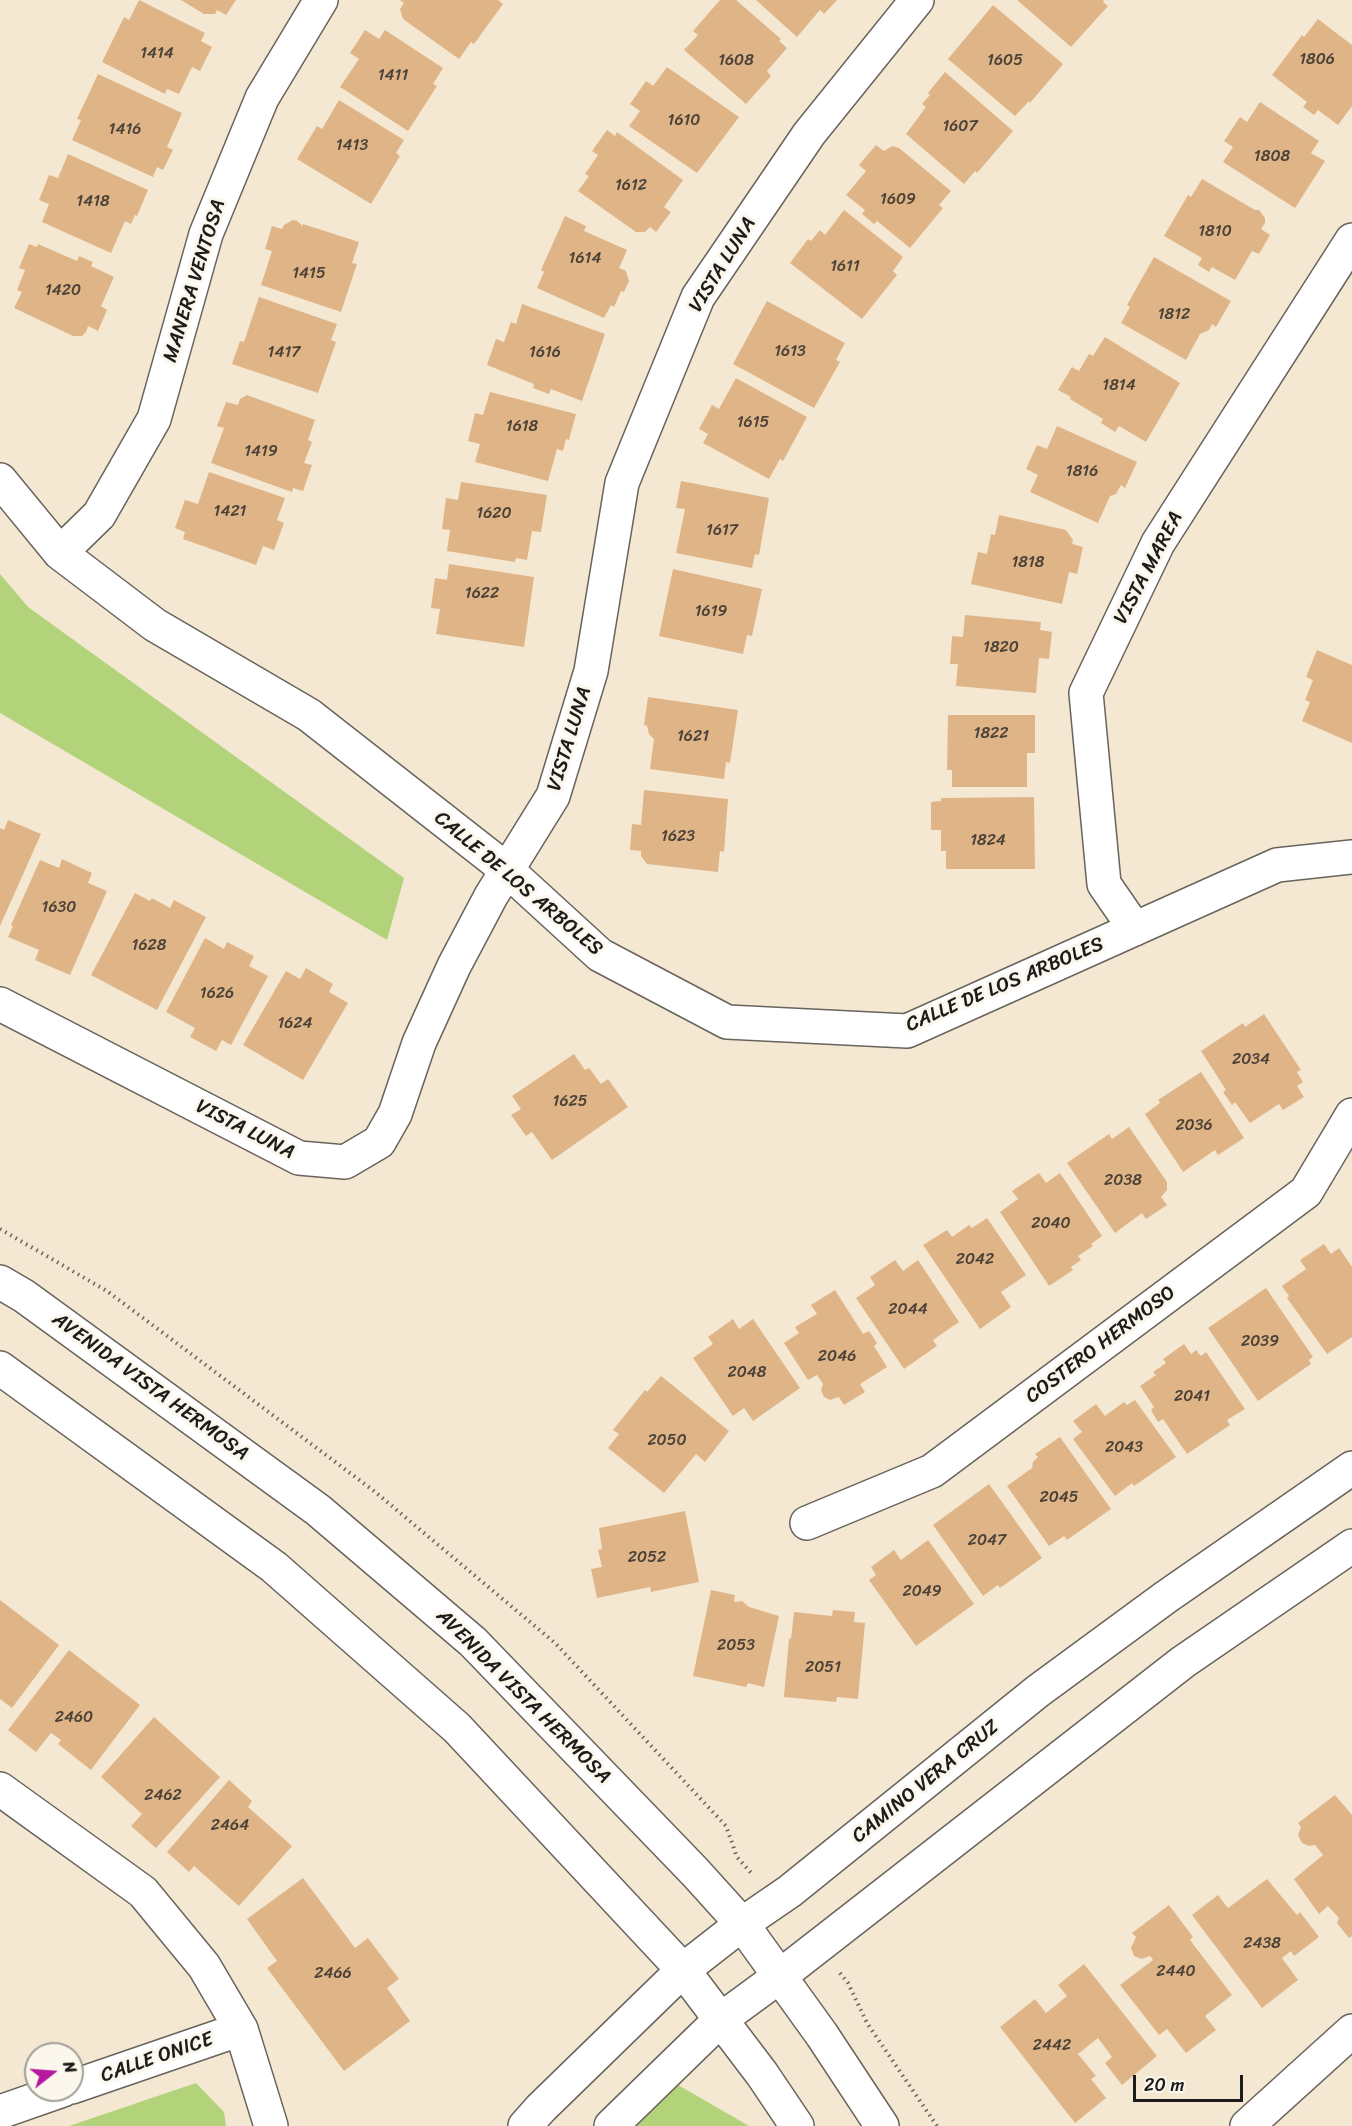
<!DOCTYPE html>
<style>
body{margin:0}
#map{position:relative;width:1352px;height:2126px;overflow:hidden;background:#f5e8d2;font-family:Sriracha,sans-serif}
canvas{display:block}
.north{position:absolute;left:24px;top:2042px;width:60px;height:60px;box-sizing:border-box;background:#fbf7ec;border:2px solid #a29f99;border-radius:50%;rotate:73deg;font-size:16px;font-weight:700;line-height:24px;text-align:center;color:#1c1c1c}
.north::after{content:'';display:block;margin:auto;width:21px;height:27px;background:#b5179e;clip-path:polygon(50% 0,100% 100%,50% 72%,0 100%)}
.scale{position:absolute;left:1133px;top:2075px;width:110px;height:27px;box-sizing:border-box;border:3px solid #1c1c1c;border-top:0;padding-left:8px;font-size:18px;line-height:21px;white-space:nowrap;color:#1c1c1c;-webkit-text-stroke:4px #fbf7ec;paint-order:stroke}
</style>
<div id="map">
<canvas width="1352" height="2126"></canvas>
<div class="north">N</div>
<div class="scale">20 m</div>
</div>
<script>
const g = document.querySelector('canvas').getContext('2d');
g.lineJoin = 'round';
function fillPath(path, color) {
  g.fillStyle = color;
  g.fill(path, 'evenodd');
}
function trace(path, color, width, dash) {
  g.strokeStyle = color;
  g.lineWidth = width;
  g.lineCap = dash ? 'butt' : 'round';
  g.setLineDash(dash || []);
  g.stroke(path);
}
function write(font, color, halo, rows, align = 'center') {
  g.font = font + ' Sriracha,sans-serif';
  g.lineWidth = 6;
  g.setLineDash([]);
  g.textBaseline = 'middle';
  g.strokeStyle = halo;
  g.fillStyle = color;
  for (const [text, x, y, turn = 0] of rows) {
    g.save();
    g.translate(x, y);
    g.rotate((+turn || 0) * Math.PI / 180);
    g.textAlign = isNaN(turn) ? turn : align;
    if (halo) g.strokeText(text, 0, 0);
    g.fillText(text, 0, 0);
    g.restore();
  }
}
const green = new Path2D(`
 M0,574L28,607L404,878L387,940L0,713Z
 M673,2082L749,2126H630Z
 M196,2083L224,2112L226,2126H69Z`);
const building = new Path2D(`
 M139,0L205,33L201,41L212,47L200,71L192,67L179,94L167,89L165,94L102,62L124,17L129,20Z
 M181,0H236L226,15L217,10L215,14H204Z
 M400,0H498L503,4L474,44L471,42L459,59L403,19L400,9L404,3Z
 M720,0H736L781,39L779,41L787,48L767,71L771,76L746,104L684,50L698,35L693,31Z
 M756,0H837L824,14L820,10L797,37Z
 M1017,0H1104L1103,2L1108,6L1071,47Z
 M993,5L1063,64L1030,103L1029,101L1015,116L948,59Z
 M1318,19L1352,45V106L1338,125L1318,110L1314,115L1303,107L1307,102L1272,75L1302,35L1304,37Z
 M365,30L379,39L385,30L443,68L433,84L437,86L408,131L340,87L359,59L350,53Z
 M667,67L739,117L697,173L629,126L640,111L630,104L646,81L653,86Z
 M945,72L1013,131L977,173L975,171L964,184L906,134L926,107L922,104L930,95L928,93Z
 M98,74L182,113L167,147L173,150L163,170L157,167L153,177L72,140L81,120L77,119Z
 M339,100L404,140L396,153L400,156L371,204L297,159L317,126L322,129Z
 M1260,102L1319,141L1311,153L1325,161L1295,208L1223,162L1233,147L1224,141L1240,117L1247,122Z
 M607,130L615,136L617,132L683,180L664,207L671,212L656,232L650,227L645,232H636L578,191L589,176L585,174L598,155L592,151Z
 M876,145L884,151L892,146L899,148L951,191L939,205L943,208L910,248L877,221L874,224L862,214L865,210L846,195L866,171L859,165Z
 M68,154L148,190L137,216L135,215L131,224L125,221L111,253L42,222L49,204L39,200L49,175L58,178Z
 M1202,179L1255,210H1259L1265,218V223L1261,229L1270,235L1259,254L1252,251L1235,280L1212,267L1209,272L1198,265L1202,258L1164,236L1188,195L1191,197Z
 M844,210L903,257L893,271L897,275L862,319L790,263L808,239L811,241L820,230L825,235Z
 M565,216L586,226L584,231L627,250L619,268L626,271L629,281L624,292L621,291L614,307L611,305L604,318L537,288L544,272L541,270Z
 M293,220L297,221L303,226V224L359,242L352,263L357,264L341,312L261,285L272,251L265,249L272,226L282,229L284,225Z
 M29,244L37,247L38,244L77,261L79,256L93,262L91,266L114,277L101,306L107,310L98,331L88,326L86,332L82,336H73L14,308L22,292L17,290L25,270L19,268Z
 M1154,257L1231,301L1216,327L1212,324L1209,330L1200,334L1186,360L1121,323L1130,307L1127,305Z
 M259,297L337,324L331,340L336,342L318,393L232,364L240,341L244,342Z
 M767,301L845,343L836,360L840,362L814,408L733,364Z
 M522,304L605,334L582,401L551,389L549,394L533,388L534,384L487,365L496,339L504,342L511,322L516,324Z
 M1105,337L1180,383L1146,442L1119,426L1115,432L1101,423L1103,419L1070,399L1071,397L1058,390L1072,367L1079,371L1089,354L1093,356Z
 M736,378L807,417L783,461L780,459L769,479L703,443L708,434L699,429L712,405L719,409Z
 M490,392L576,414L569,440L566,439L563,451L557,449L548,481L475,462L480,444L468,441L475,413L483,415Z
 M247,395L315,420L308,440L312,442L304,463L312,465L303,491L293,488L292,492L211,463L224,428L217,426L226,402L238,405L240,399Z
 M1057,426L1137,462L1125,488L1121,485L1116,494L1110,496L1098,523L1030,492L1038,475L1026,469L1037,445L1047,449Z
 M209,472L285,498L277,520L284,523L274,550L263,546L256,565L183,539L185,532L175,528L185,500L198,504Z
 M681,481L769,498L759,555L755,554L752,568L676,553L685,509L676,508Z
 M461,482L547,495L541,532L532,531L527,560L516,558L515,562L447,551L450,530L442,529L446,498L458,500Z
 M999,515L1066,530L1073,540L1072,544L1083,547L1077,574L1069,572L1062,604L971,584L978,552L987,554L991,534L995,535Z
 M449,564L534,577L524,647L436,634L440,609L431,608L435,578L447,580Z
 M673,569L762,589L752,636L747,635L743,654L659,636Z
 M965,615L1041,622L1040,630L1052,632L1049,659L1039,658L1036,693L956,686L958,664H950L952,636L963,637Z
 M1317,650L1352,665V743L1302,721L1310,702L1305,700L1313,680L1306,677Z
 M648,697L738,710L730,763L726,762L724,779L650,769L654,739L649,734L647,726L644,725Z
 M948,715H1035V753H1027V787H952V770H947Z
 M644,790L728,799L724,852L720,851L718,872L647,864L641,856V851L630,850L632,824L641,825Z
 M1034,797L1035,869H946V851H941V830H931V802L941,801V798Z
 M8,820L41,834L0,926V828L4,830Z
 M62,859L92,873L88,883L107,891L70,975L35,960L39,950L8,937L13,926L11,925L40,860L59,868Z
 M135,893L150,901L152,898L170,908L174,900L206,917L157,1010L91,975Z
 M205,938L224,949L227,942L254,956L249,966L268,976L231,1045L222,1040L216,1051L190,1037L195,1028L166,1012Z
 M306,968L333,984L329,992L348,1003L303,1080L243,1045L286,971L300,979Z
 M1264,1014L1301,1070L1297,1072L1303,1082L1297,1086L1304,1097L1283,1110L1279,1104L1250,1123L1235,1102L1232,1105L1223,1092L1226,1090L1201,1051L1243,1023L1245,1027Z
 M574,1054L585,1070L589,1068L601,1084L608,1079L628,1107L552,1160L532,1132L526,1136L511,1115L521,1109L512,1096Z
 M1201,1072L1244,1138L1218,1155L1215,1150L1183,1172L1145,1114L1160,1103L1158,1100Z
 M1129,1127L1167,1182V1190L1161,1197L1167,1205L1146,1219L1142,1213L1115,1233L1067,1163L1109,1134L1112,1139Z
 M1039,1173L1046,1183L1060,1173L1102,1236L1091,1244L1093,1246L1078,1256L1081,1260L1071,1267L1073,1270L1049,1286L1000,1212L1018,1199L1012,1191Z
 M987,1218L1026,1275L1001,1292L1011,1307L980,1329L923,1245L947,1230L952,1237L969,1225L972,1228Z
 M1324,1244L1331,1254L1339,1248L1352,1267V1337L1327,1354L1287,1298L1289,1296L1282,1286L1306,1269L1300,1260Z
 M895,1260L903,1271L918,1260L959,1322L933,1340L937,1346L904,1369L856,1298L875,1285L870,1277Z
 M1266,1288L1313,1357L1309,1360L1311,1364L1258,1401L1208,1328Z
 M835,1290L863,1334L869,1331L877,1343L874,1346L887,1367L860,1384L865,1392L844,1405L839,1397L830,1400L824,1397L821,1390L823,1384L817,1375L808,1380L784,1343L799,1333L795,1327L817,1314L811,1305Z
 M733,1319L739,1329L753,1319L800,1388L753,1421L744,1408L733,1416L693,1358L713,1344L708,1337Z
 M1184,1344L1191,1354L1196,1350L1201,1356L1206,1352L1245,1409L1227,1420L1230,1425L1187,1454L1163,1419L1158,1422L1151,1410L1154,1407L1140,1386L1156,1375L1153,1372L1166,1363L1163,1359Z
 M661,1376L729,1431L705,1462L696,1454L664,1493L608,1448L619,1434L613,1430L645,1390L647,1392Z
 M1135,1400L1176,1457L1134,1486L1132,1483L1115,1496L1073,1439L1082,1432L1073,1421L1096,1404L1105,1416L1124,1402L1127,1405Z
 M1060,1437L1111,1509L1067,1540L1064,1536L1049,1546L1007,1486L1032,1468L1033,1462L1038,1457L1035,1454Z
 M989,1484L1042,1558L1000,1588L998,1585L983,1596L933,1525Z
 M685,1511L699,1582L651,1592L650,1587L597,1598L591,1569L602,1567L598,1550L602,1549L599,1528Z
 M928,1540L974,1604L916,1646L869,1580L876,1575L871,1567L894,1550L901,1560Z
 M711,1590L735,1595L734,1602L742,1601L749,1607L779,1616L764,1687L748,1683L746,1687L693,1676Z
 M0,1600L59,1645L12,1708L0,1699Z
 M833,1610L855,1612L854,1622L865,1623L858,1699L837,1697L836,1702L784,1697L789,1638L791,1639L794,1612L832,1616Z
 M69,1650L140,1705L91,1770L58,1744L61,1740L51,1733L36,1752L8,1730Z
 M154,1717L220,1777L156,1848L131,1826L142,1814L101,1777Z
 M229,1780L252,1801L248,1807L292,1846L239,1906L194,1866L189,1872L167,1852Z
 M1335,1795L1352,1815V1936L1349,1938L1337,1923L1339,1918L1328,1906L1319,1914L1294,1879L1323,1855L1315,1845L1309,1846L1302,1843L1298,1835L1301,1827L1298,1823Z
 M303,1878L355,1948L368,1938L399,1979L387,1988L410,2021L344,2071L267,1968L277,1961L247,1919Z
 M1267,1879L1297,1915L1300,1912L1319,1937L1294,1956L1291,1951L1282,1958L1298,1980L1262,2008L1192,1915L1218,1895L1228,1908Z
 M1169,1905L1193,1937L1190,1940L1232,1995L1205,2016L1216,2030L1186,2053L1167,2029L1159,2035L1120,1985L1153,1960L1150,1956L1142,1959L1134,1956L1131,1948L1136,1937L1132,1933Z
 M1084,1964L1157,2056L1122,2085L1105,2063L1112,2057L1098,2038L1078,2054L1096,2076L1091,2079L1106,2098L1075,2123L1000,2027L1035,1999L1046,2013L1067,1996L1058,1985Z`);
const path = new Path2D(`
 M0,1229L107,1291L374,1491L555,1643L726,1826L737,1857L753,1875
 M840,1973L848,1983L867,2023L937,2126`);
const minor = new Path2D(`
 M0,480L60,553L155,625L309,715L507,870L600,955L727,1022L907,1031L1277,865L1352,857
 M60,553L99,515L154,419L206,234L262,98L321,0
 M1135,929L1104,884L1086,693L1158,543L1352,240
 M0,1004L299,1158L345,1162L379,1142L395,1114L419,1043L454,966L491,896L553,796L591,671L622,483L698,297L809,134L917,0
 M807,1523L932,1471L1306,1192L1352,1115
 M0,1789L143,1892L204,1966L241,2029L271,2126
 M72,2087L241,2029
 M0,2112L63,2090
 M1247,2126L1352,2031`);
const secondary = new Path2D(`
 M0,1282L24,1296L318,1510L473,1642L695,1872L742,1924L822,2035L882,2126
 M0,1368L274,1567L457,1728L683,1970L762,2074L797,2126
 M525,2126L541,2108L683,1970L742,1924L790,1891L1038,1691L1166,1597L1352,1468
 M611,2126L720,2020L780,1976L1183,1662L1352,1546`);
const numberNames = [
 ["1414",157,54],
 ["1806",1317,60],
 ["1608",736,61],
 ["1605",1005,61],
 ["1411",393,76],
 ["1610",684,121],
 ["1607",960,127],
 ["1416",125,130],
 ["1413",352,146],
 ["1808",1272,157],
 ["1612",631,186],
 ["1609",898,200],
 ["1418",93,202],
 ["1810",1215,232],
 ["1614",585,259],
 ["1611",845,267],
 ["1415",309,274],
 ["1420",63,291],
 ["1812",1174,315],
 ["1613",790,352],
 ["1417",284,353],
 ["1616",545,353],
 ["1814",1119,386],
 ["1615",753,423],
 ["1618",522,427],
 ["1419",261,452],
 ["1816",1082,472],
 ["1421",230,512],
 ["1620",494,514],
 ["1617",722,531],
 ["1818",1028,563],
 ["1622",482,594],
 ["1619",711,612],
 ["1820",1001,648],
 ["1822",991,734],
 ["1621",693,737],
 ["1623",678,837],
 ["1824",988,841],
 ["1630",59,908],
 ["1628",149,946],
 ["1626",217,994],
 ["1624",295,1024],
 ["2034",1251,1060],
 ["1625",570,1102],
 ["2036",1194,1126],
 ["2038",1123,1181],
 ["2040",1051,1224],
 ["2042",975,1260],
 ["2044",908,1310],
 ["2039",1260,1342],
 ["2046",837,1357],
 ["2048",747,1373],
 ["2041",1192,1397],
 ["2050",667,1441],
 ["2043",1124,1448],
 ["2045",1059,1498],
 ["2047",987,1541],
 ["2052",647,1558],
 ["2049",922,1592],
 ["2053",736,1646],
 ["2051",823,1668],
 ["2460",74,1718],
 ["2462",163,1796],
 ["2464",230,1826],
 ["2438",1262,1944],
 ["2440",1176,1972],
 ["2466",333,1974],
 ["2442",1052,2046]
];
const streetNames = [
 ["VISTA LUNA",723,265,-58],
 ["MANERA VENTOSA",195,281,-73],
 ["VISTA MAREA",1149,568,-62],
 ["VISTA LUNA",570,739,-73],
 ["CALLE DE LOS ARBOLES",518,884,40],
 ["CALLE DE LOS ARBOLES",1005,985,-23],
 ["VISTA LUNA",245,1130,27],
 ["COSTERO HERMOSO",1101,1345,-37],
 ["AVENIDA VISTA HERMOSA",150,1387,36],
 ["AVENIDA VISTA HERMOSA",523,1697,45],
 ["CAMINO VERA CRUZ",926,1782,-39],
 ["CALLE ONICE",157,2058,-19]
];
fillPath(green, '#b3d37b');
fillPath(building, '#dfb588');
trace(minor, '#68635c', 36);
trace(secondary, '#68635c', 36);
trace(path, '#68635c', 4, [1.5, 4.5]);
trace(minor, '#fff', 33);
trace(secondary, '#fff', 33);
write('16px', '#4d4237', null, numberNames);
write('20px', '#1c1c1c', '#fbf7ec', streetNames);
</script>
